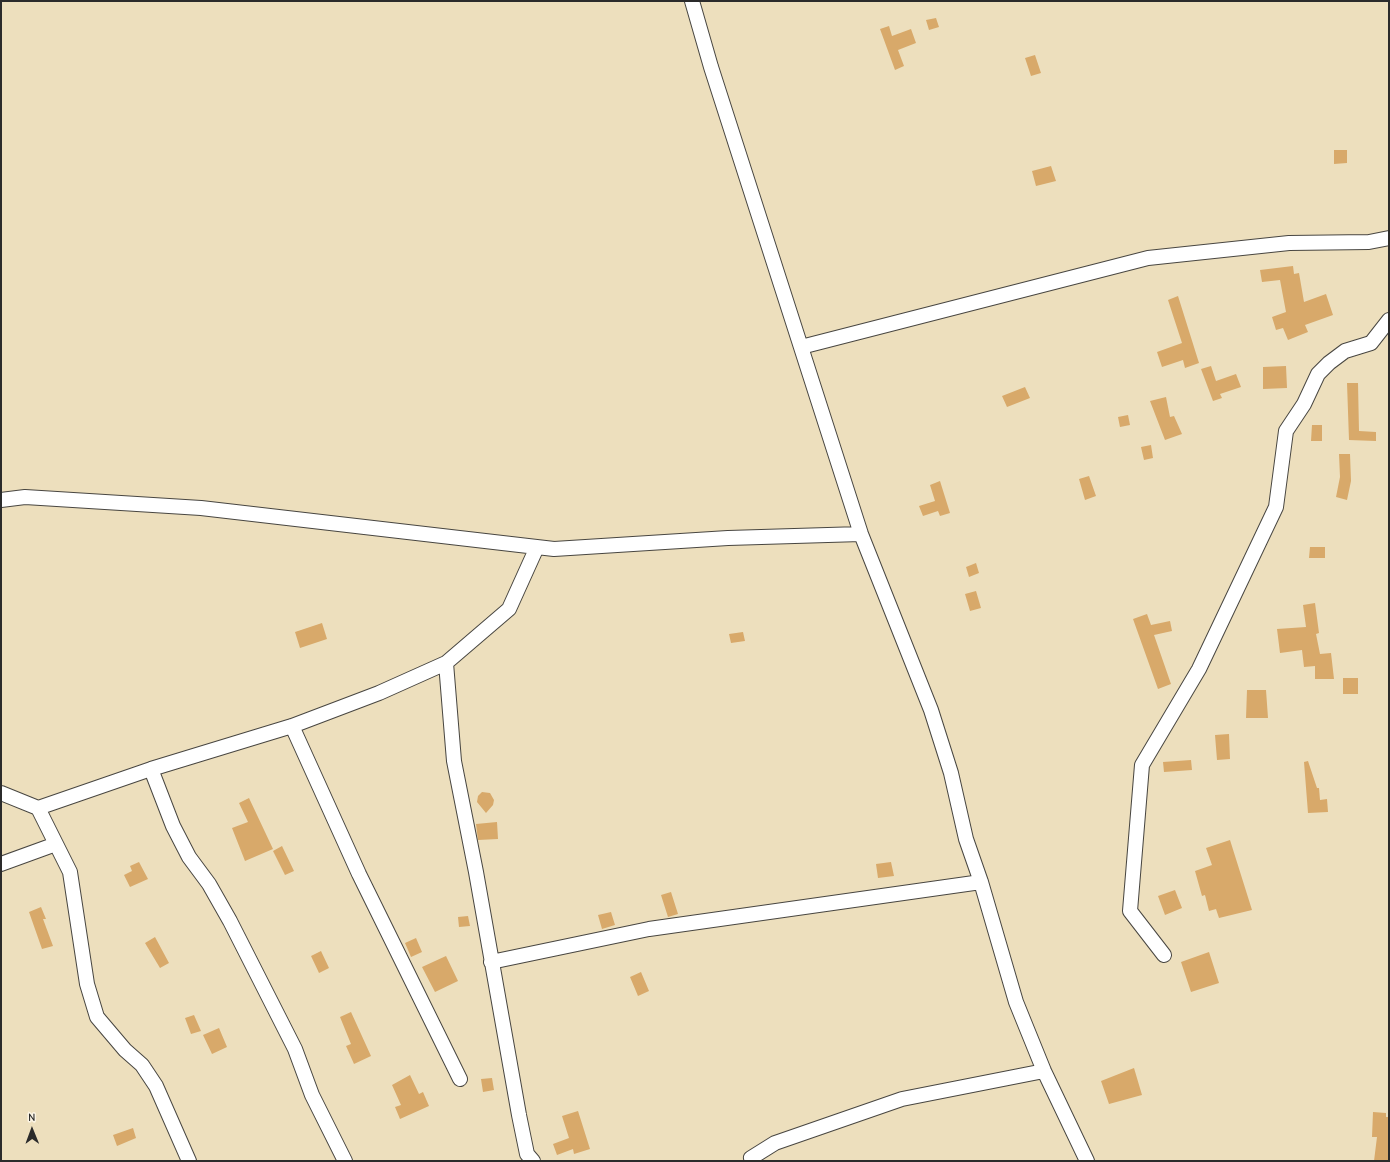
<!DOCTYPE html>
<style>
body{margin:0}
#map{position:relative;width:1390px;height:1162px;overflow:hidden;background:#eddfbd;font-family:"Comic Neue",sans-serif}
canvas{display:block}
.frame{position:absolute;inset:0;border:2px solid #2b2b2b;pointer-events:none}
.north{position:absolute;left:12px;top:1110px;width:40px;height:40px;-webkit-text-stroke:3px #fcf5e5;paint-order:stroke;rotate:359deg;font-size:11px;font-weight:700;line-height:16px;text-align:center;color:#2b2b2b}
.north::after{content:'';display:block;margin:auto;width:14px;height:18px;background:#2b2b2b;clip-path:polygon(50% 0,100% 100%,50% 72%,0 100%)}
</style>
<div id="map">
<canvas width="1390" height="1162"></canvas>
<div class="frame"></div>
<div class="north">N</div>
</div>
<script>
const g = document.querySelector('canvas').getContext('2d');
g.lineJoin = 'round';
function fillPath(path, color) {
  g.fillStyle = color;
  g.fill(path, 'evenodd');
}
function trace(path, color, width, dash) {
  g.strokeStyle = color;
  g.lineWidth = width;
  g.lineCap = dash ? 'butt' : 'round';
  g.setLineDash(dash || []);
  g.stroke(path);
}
const building = new Path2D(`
 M936,18L939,27L929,30L926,20Z
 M889,26L892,36L911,29L916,43L898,50L904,66L895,70L880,29Z
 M1035,55L1041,73L1031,76L1025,58Z
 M1334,150H1347V163L1334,164Z
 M1051,166L1056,181L1036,186L1032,171Z
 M1293,266L1294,274L1299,273L1304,302L1326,294L1333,315L1305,325L1308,332L1288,340L1283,328L1276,330L1272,317L1286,312L1280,280L1262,282L1260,270Z
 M1178,296L1199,363L1185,368L1183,360L1162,367L1157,352L1182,343L1168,300Z
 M1211,366L1216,381L1236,374L1241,387L1220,394L1222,398L1213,401L1201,369Z
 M1286,366L1287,388L1263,389V367Z
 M1347,383H1358L1359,431L1376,432V441L1349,440Z
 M1025,387L1030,398L1007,407L1002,396Z
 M1166,397L1170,417L1174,416L1182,434L1165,440L1150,401Z
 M1128,415L1130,425L1120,427L1118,417Z
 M1312,425H1322V441H1311Z
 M1151,445L1153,458L1144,460L1141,447Z
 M1339,454H1350L1351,481L1347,500L1336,497L1340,477Z
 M1089,476L1096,496L1085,500L1079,479Z
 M940,481L950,513L940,516L938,511L923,516L919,506L935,501L930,485Z
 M1310,547H1325V558H1309Z
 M976,563L979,573L969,577L966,567Z
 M976,591L981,608L970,611L965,594Z
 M1315,603L1319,633L1316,634L1320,654L1331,653L1334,679H1315V666L1304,667L1302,650L1280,653L1277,629L1306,627L1303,605Z
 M1147,614L1151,625L1170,621L1172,631L1154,635L1171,684L1158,689L1133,619Z
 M322,623L327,639L300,648L295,632Z
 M743,632L745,641L731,643L729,634Z
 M1343,678H1358V694H1343Z
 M1247,690H1266L1268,718H1246Z
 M1229,734L1230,759L1217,760L1215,735Z
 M1191,760L1192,770L1164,772L1163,762Z
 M1308,761L1317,788H1319L1320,800L1327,799L1328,812L1308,813L1304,762Z
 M482,792L490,793L494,800L493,805L486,813L477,802L478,796Z
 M249,798L273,849L245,861L232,828L248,822L239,803Z
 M497,822L498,839L478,840L476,824Z
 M1230,840L1252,910L1219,918L1216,909L1209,911L1205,895L1202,896L1195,871L1212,865L1206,848Z
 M282,846L294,871L285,875L273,851Z
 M139,862L148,879L130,887L124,875L132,871L130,866Z
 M891,862L894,876L878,878L876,864Z
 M1175,890L1182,908L1165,915L1158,896Z
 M671,892L678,914L668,917L661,895Z
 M41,907L46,919H43L53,946L42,949L29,912Z
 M611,912L615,925L602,929L598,915Z
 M468,916L470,926L459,927L458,917Z
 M155,937L169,963L160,968L145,943Z
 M416,938L422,952L411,957L405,943Z
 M321,951L329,968L319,973L311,956Z
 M1209,952L1219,983L1191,992L1181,962Z
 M446,956L458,981L435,992L422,967Z
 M641,972L649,991L638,996L630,977Z
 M351,1012L371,1056L354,1064L346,1046L351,1044L340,1017Z
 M194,1015L201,1031L191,1034L185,1018Z
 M219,1028L227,1047L212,1054L203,1035Z
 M1134,1068L1142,1095L1109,1104L1101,1081Z
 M410,1075L419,1094L423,1092L429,1106L400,1119L395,1107L401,1105L392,1085Z
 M492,1078L494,1090L483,1092L481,1079Z
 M578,1111L590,1149L574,1154L573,1149L557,1155L553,1144L569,1138L562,1116Z
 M1373,1112L1386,1113V1117H1389V1161H1374L1377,1137H1372Z
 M133,1128L136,1138L117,1146L113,1135Z`);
const minor = new Path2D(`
 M692,1L711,67L861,534L931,710L951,773L966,839L981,882L1016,1002L1044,1071L1087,1161
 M801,347L1148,258L1289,243L1369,242L1389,238
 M1,500L25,497L201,508L554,549L728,538L861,534
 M292,726L359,874L460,1079
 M151,769L173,826L189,857L209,884L230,921L295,1049L312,1095L345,1161
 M1,793L38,808L151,769L292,726L379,693L446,663
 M38,808L70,872L87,984L97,1017L125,1050L142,1065L156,1086L189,1161
 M1,864L56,844
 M1164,955L1130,911L1142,765L1199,669L1276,507L1286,431L1304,404L1318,374L1329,363L1345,351L1371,343L1389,320
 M491,962L649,929L981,882
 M533,1161L527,1154L519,1115L476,872L454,761L446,663L509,609L537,547
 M752,1161L751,1158L775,1143L902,1099L1044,1071`);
fillPath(building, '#d8a96a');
trace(minor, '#484641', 16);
trace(minor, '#fff', 14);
</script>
